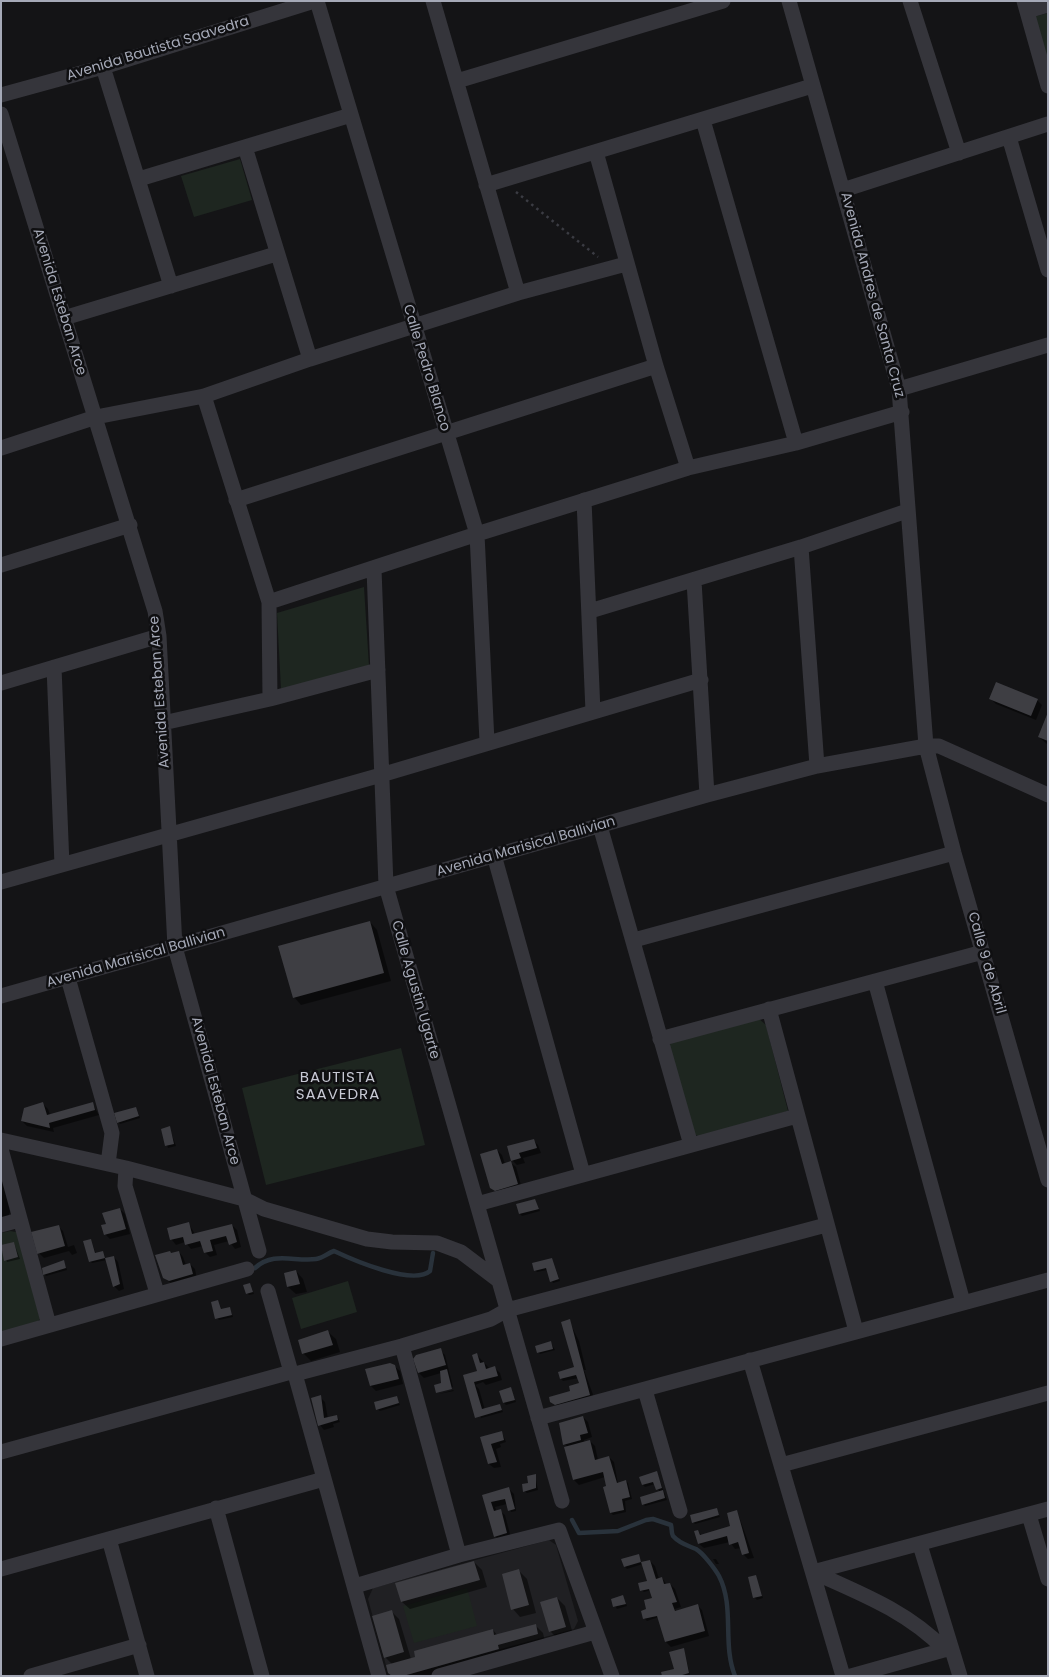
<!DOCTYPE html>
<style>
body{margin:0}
#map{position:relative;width:1049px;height:1677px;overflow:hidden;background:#141416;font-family:Poppins,sans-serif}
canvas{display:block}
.frame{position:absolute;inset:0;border:2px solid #a5a9b7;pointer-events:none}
</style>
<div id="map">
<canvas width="1049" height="1677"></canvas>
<div class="frame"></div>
</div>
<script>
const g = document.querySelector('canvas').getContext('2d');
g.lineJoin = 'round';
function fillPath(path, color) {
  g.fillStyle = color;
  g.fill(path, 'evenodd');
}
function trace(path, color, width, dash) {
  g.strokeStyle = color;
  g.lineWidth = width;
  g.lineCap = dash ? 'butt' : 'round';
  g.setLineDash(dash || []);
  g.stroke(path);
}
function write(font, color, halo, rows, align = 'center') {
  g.font = font + ' Poppins,sans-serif';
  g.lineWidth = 5;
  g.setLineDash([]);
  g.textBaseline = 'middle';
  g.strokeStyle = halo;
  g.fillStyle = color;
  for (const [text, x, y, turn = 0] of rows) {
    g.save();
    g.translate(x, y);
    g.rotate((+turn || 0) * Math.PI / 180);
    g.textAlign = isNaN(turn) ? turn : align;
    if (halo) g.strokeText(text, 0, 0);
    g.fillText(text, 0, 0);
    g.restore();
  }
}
const built = new Path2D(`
 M549,1540L556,1545L578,1621L574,1629L403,1676L388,1673L368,1599L373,1588Z`);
const green = new Path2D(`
 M1048,13V64L1033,17Z
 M240,159L252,200L194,217L181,176Z
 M364,587L369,666L281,689L277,613Z
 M758,1018L766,1025L788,1111L700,1137L694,1134L668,1047L672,1042Z
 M401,1048L425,1145L266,1185L242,1088Z
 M10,1231L16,1232L19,1237L40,1319L36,1323L1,1333V1233Z
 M348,1281L357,1312L301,1329L292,1298Z
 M467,1588L477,1626L414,1643L403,1606Z`);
const shadow = new Path2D(`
 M991,699L1037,700L1042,705L1036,720L996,704Z
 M1048,715V745L1039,737Z
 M370,922L377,930L391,981L301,1005L294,997Z
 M92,1103L99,1115L53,1128L54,1132L27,1126L22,1121L43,1104L48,1109L50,1115Z
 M136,1108L140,1118L120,1124L118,1122Z
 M169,1127L176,1146L168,1148L162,1130Z
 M533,1140L538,1145L541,1153L523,1158L525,1163L517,1165L512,1160L509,1147Z
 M497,1150L502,1155L505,1164L511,1163L516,1167L522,1189L496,1192L491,1187Z
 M1,1175L10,1212L8,1217L1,1219Z
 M535,1200L540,1211L522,1216L520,1214Z
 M120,1209L125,1214L130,1234L110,1239L105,1234L107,1225Z
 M188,1223L195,1234L232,1225L237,1230L241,1247L235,1249L229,1241L214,1245L217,1255L210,1257L205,1252L203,1246L191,1249L185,1242L176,1245L172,1240L169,1229Z
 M58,1226L63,1231L68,1247L74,1245L77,1253L72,1255L69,1251L44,1258L39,1253Z
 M91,1240L96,1254L103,1252L106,1259L114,1257L118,1262L124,1289L119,1291L114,1286L107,1260L92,1263L90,1261Z
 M14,1243L20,1259L7,1262L1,1247Z
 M179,1252L183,1257L186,1265L190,1264L195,1269L197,1279L175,1286L164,1278L172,1254Z
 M552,1259L560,1281L553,1283L547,1270L537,1272L535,1270Z
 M64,1262L67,1270L46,1276L44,1274Z
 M296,1271L303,1279L307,1292L296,1294L288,1287Z
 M250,1284L254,1294L249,1295L247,1293Z
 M218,1301L222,1310L230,1308L233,1317L219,1320L217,1318Z
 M569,1321L579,1341L586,1370H584L595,1400L558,1406L554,1404L580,1384L579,1378L563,1381L561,1379L575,1368Z
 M328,1332L336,1339L340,1352L311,1361L303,1353Z
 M551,1343L555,1350L540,1354L538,1352Z
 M440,1350L445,1355L453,1387L437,1392L442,1383L441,1373L424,1378L419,1373Z
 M477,1355L489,1368H495L500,1373L502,1380L486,1385L483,1382L475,1385L479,1389L485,1410L500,1405L503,1412L478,1419L481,1418L467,1386L480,1376Z
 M394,1366L400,1371L403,1384L376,1391L371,1386L367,1370Z
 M511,1389L516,1402L506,1405L504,1403Z
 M453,1390L454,1391L439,1394Z
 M320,1397L325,1402L328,1419L337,1416L340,1422L333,1424L334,1427L324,1430L320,1425Z
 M396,1398L400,1405L380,1411L377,1409Z
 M583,1417L588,1422L592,1437L584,1440L585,1443L590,1441L595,1446L598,1460L609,1457L614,1462L618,1484L626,1481L628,1483L632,1499L625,1501L626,1512L613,1515L611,1513L605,1477L579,1485L574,1480L568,1447L564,1444Z
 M502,1433L506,1442L500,1444L501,1447L496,1449L501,1467L494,1468L489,1464L482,1438Z
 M657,1473L667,1500L645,1506L643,1504L660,1492L655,1484L645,1487L643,1485Z
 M535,1475L538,1490L527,1493L524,1491Z
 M509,1489L514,1494L516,1511L511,1512L507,1504L495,1507L497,1512L500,1511L505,1515L511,1538L500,1541L495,1536L483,1496Z
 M716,1509L720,1517L695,1524L693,1522Z
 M737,1511L754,1558L748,1559L743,1554L741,1548L735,1549L730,1542L704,1548L699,1544L698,1532L702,1535L732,1527Z
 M638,1556L642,1563L650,1561L655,1566L659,1579L662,1578L667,1585L670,1584L675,1589L681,1607L675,1609L676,1612L697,1605L702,1610L709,1636L671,1647L666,1642L659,1617L647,1621L645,1619L643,1612L655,1602L651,1590L644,1592L641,1590L650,1585L643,1564L627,1569L625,1567Z
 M713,1559H716L719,1564H716Z
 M474,1562L482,1570L487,1587L410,1609L402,1602L397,1583Z
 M519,1571L527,1579L536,1613L520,1617L513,1609Z
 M755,1576L763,1598L757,1600L755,1598Z
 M623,1597L627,1606L617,1609L615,1606Z
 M557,1598L565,1606L573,1634L558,1639L550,1631Z
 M392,1612L399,1619L411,1659L493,1630L498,1636L535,1625L543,1633L545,1642L438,1676H393L392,1664L385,1657Z
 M684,1649L690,1675L663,1676L676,1669Z`);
const stream = new Path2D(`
 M255,1268C273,1251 295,1262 316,1259C323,1258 328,1253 334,1251C353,1260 413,1286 430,1271L433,1253
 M572,1520L579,1533L618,1531L646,1520L653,1519L671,1525C672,1529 671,1532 673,1536C680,1544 687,1545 696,1549C703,1553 715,1569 719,1576C735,1607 722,1644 735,1676`);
const building = new Path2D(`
 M996,682L1038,699L1031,716L989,699Z
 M1048,712V741L1038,737Z
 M370,921L384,973L293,998L278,946Z
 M43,1102L47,1115L93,1102L95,1110L49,1123L50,1128L21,1121L24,1108Z
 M136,1107L139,1116L117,1123L114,1113Z
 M170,1126L174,1144L165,1146L161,1129Z
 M534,1139L537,1148L519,1153L521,1158L511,1161L507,1146Z
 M497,1149L502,1164L511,1161L518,1184L495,1191L490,1188L480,1154Z
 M535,1199L539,1209L519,1214L516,1204Z
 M120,1208L126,1229L104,1235L101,1225L106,1224L102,1213Z
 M189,1222L192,1234L232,1224L237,1242L229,1245L226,1236L210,1240L213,1251L204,1253L200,1241L185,1245L183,1237L170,1240L167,1228Z
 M59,1225L65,1246L37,1254L31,1232Z
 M91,1239L95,1253L103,1251L105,1258L89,1262L83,1241Z
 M14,1242L18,1257L4,1261L1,1245Z
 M170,1251L171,1253L179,1251L183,1265L190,1263L193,1274L169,1281L163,1278L155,1255Z
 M114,1256L120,1284L113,1287L105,1258Z
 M552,1258L559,1279L550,1282L546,1268L534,1271L532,1263Z
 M64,1260L66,1268L43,1275L42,1268Z
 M296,1270L300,1284L287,1287L284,1273Z
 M250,1283L253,1292L246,1294L243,1285Z
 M218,1300L221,1309L230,1307L232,1315L215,1319L211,1302Z
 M570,1319L590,1395L555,1405L550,1402L549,1397L570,1391L569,1386L579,1383L576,1375L560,1379L558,1372L574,1367L561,1322Z
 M328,1330L333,1345L302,1354L298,1340Z
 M551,1341L553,1349L537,1353L535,1346Z
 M441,1348L446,1365L418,1373L413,1359L416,1355Z
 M477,1353L480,1363L484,1362L486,1369L495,1366L498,1376L474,1382L482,1409L500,1404L502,1410L475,1418L463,1375L477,1371L472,1355Z
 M390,1363L395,1365L399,1379L370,1386L365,1369Z
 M447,1369L452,1389L436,1393L434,1385L441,1383L440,1371Z
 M511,1387L515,1400L503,1403L499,1391Z
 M321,1395L324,1418L337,1415L338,1420L318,1426L311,1398Z
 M397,1396L399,1403L376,1410L374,1402Z
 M583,1416L588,1433L580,1435L581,1440L563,1445L559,1423Z
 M502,1431L504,1440L491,1444L497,1462L488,1464L480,1437Z
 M590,1440L595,1460L609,1456L617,1483L626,1480L630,1497L622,1499L624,1510L610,1513L603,1487L606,1486L603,1472L573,1480L564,1447Z
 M657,1471L662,1488L656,1490L653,1482L642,1485L639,1477Z
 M536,1474V1488L523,1492L522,1484L528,1483L527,1476Z
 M509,1487L515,1509L508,1511L505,1499L491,1502L494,1511L501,1509L507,1533L494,1537L482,1495Z
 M663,1490L665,1498L642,1505L640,1497Z
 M717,1508L719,1515L692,1523L690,1515Z
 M737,1510L749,1553L742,1555L738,1542L729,1545L727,1536L698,1544L694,1531L698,1530L700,1535L730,1526L727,1513Z
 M639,1554L641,1562L650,1560L656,1579L662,1577L664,1584L670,1583L677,1602L672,1603L675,1611L698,1604L705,1631L665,1642L657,1616L643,1619L641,1611L646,1609L644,1600L652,1598L649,1589L640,1591L638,1583L647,1581L641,1562L624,1567L621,1559Z
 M474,1561L480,1580L401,1602L395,1583Z
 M519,1569L529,1605L511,1610L502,1574Z
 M756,1575L762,1596L753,1598L748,1577Z
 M623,1595L626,1604L613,1607L611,1599Z
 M557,1597L566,1627L549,1632L540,1602Z
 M392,1610L404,1652L384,1658L372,1616Z
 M536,1624L538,1634L498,1645L499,1649L403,1676H392L388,1673L386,1665L415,1657L414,1651L493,1629L494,1635Z
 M684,1648L689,1673L679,1676H662L661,1672L674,1669L669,1652Z`);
const path = new Path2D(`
 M516,192L598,257`);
const minor = new Path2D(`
 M317,1L477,534L487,742
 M433,1L518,293
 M789,1L899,389L926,746L954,853L1048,1180
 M910,1L959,153
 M1024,1L1048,86
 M1027,11L1048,5
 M103,67L171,286
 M457,81L723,1
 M1,95L103,67L314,1
 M1,114L155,611L159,636L175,947L259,1251
 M703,120L796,443
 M1009,137L1048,270
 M245,147L310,359
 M596,152L656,366L688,468
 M139,179L351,115
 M486,185L812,86
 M843,190L1048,124
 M64,318L276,254
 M899,389L1048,345
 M204,396L269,602L270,699
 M1,448L96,417L204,396L310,359L518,293L626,264
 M236,500L656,366
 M584,500L593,712
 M801,547L817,766
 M1,565L130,525
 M374,569L386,886L562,1501
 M694,581L707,795
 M269,602L477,534L688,468L796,443L902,412
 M590,611L801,547L907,511
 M54,667L62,865
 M1,683L159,636
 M163,723L270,699L378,670
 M600,826L691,1145
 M494,855L583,1174
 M1,882L381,775L701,680
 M634,940L954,853
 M68,978L112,1133L108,1164
 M875,981L963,1302
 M1,996L707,795L817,766L926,746H939L1048,795
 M769,1009L856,1331
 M660,1039L983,952
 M1,1140L126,1168L244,1199L264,1209L367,1239L392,1242L437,1243L461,1252L498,1280
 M1,1149L49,1325
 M126,1168L125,1186L157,1293
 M477,1204L797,1116
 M1,1225L19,1220
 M268,1291L291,1372
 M1,1339L247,1269
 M402,1346L459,1555
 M750,1360L843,1676
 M295,1374L379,1676
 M645,1390L680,1511
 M538,1418L1048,1280
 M1,1452L291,1372L295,1374L402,1346L491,1319L507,1310L826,1225
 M781,1465L1048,1393
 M216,1508L262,1676
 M1029,1515L1048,1579
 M109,1539L147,1676
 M920,1545L960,1676
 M1,1569L324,1479
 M813,1572L1048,1509
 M813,1572C860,1593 909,1612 945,1650
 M355,1586L459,1555L559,1530L612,1676
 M31,1676L139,1645
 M439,1676L595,1632
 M851,1676L951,1648`);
const streetNames = [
 ["Avenida Bautista Saavedra",158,49,-17],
 ["Avenida Andres de Santa Cruz",872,295,75],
 ["Avenida Esteban Arce",59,302,73],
 ["Calle Pedro Blanco",426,368,73],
 ["Avenida Esteban Arce",160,692,-94],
 ["Avenida Marisical Ballivian",526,847,-16],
 ["Avenida Marisical Ballivian",136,958,-16],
 ["Calle 9 de Abril",986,963,74],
 ["Calle Agustin Ugarte",415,990,74],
 ["Avenida Esteban Arce",215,1091,75]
];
const neighbourhoodNames = [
 ["BAUTISTA",338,1078],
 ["SAAVEDRA",338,1095]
];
fillPath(built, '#202023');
fillPath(green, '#1e2620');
fillPath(shadow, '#0007');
trace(stream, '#29323b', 4.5);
fillPath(building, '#3e3e43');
trace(path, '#3b3c43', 2.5, [2.5, 4]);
trace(minor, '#35353b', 15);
write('14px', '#a5a9b7', '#0f0f11', streetNames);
g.letterSpacing = '1px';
write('15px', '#c6c8d3', '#0f0f11', neighbourhoodNames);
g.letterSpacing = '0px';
</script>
